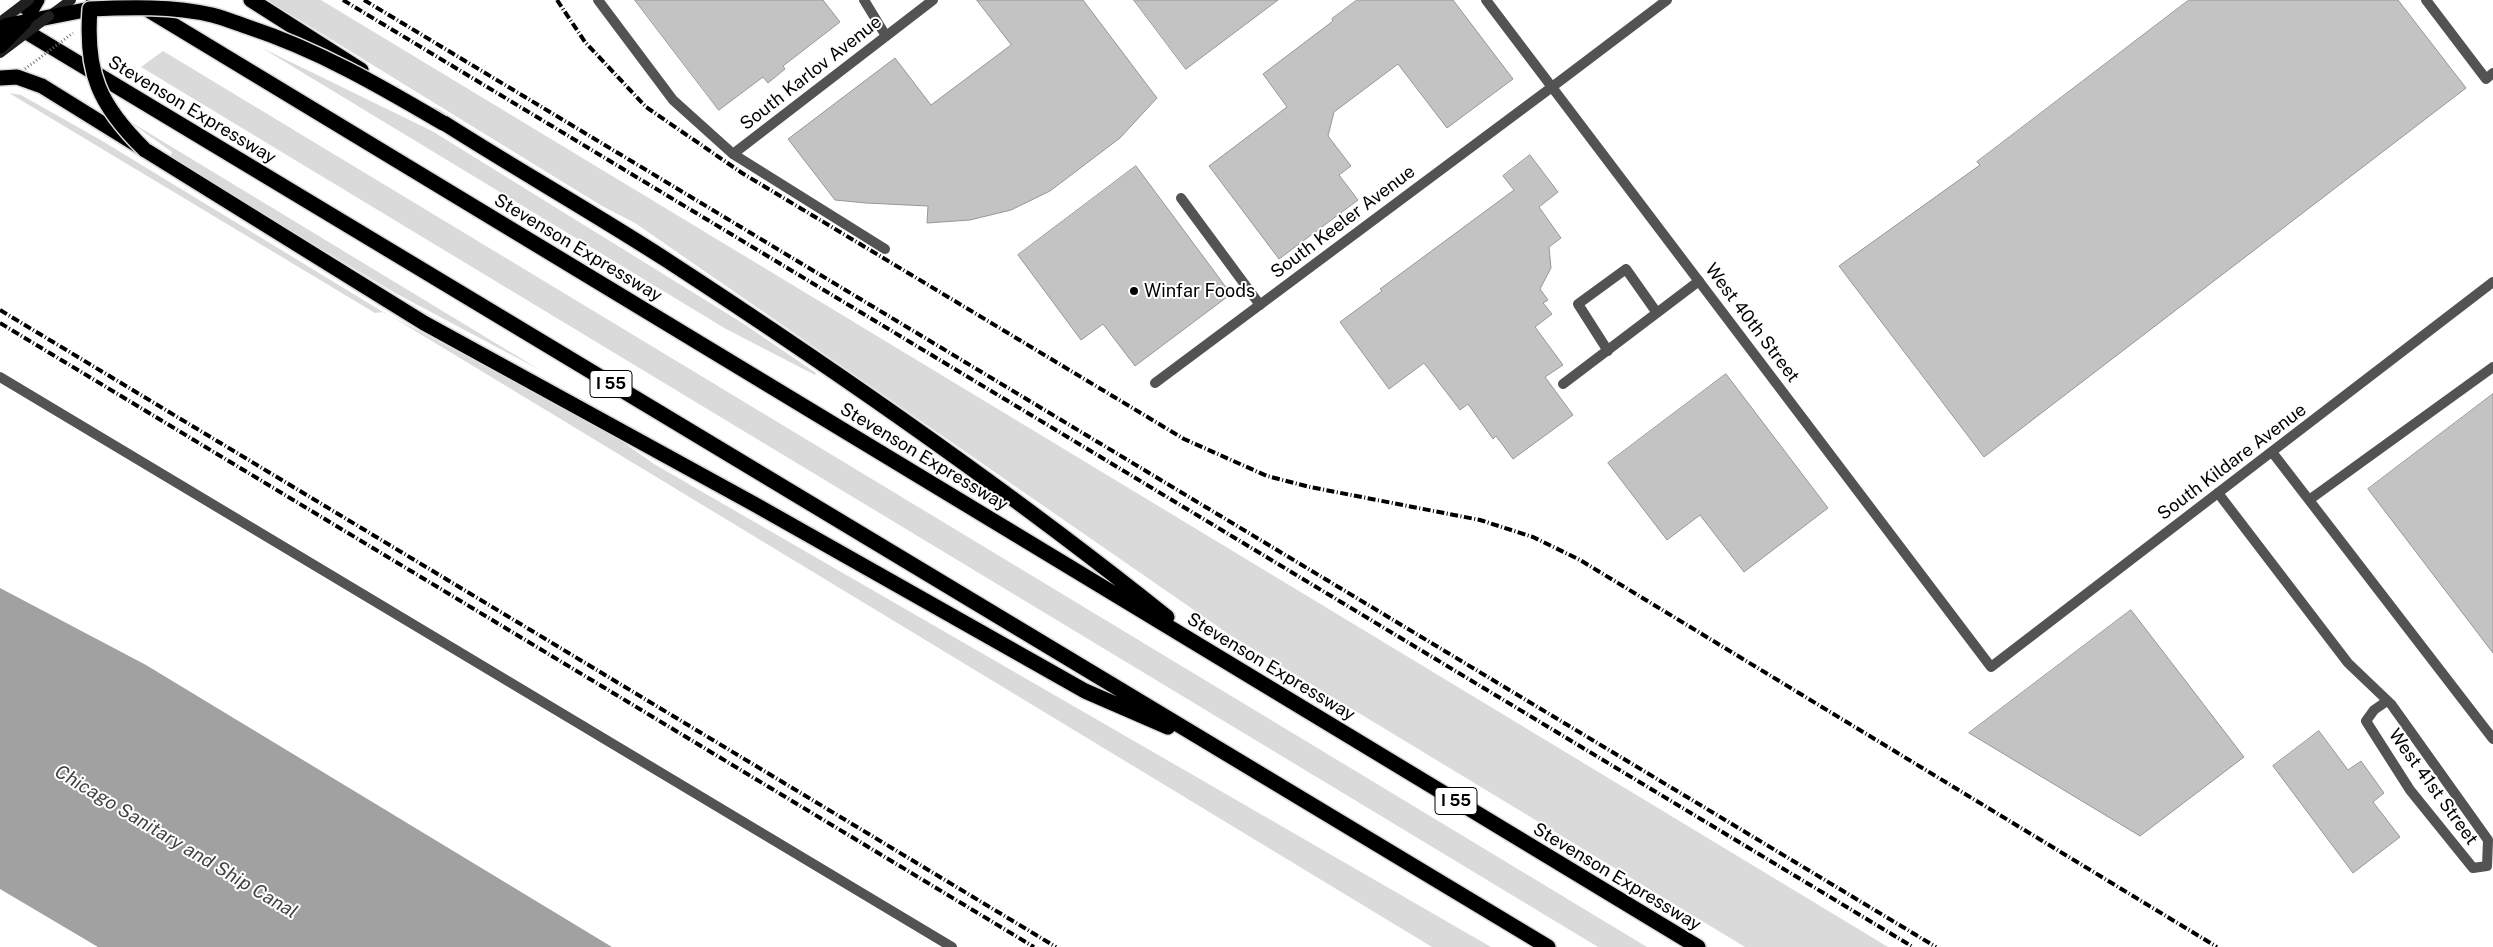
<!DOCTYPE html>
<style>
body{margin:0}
canvas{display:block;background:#fff}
</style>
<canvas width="2493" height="947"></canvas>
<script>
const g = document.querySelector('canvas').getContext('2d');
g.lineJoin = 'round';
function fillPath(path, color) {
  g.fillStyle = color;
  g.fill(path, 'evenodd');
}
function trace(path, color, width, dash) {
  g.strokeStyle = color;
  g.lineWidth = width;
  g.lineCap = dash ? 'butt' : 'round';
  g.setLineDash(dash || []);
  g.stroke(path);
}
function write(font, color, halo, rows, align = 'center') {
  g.font = font + ' "Public Sans",sans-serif';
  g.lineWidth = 4;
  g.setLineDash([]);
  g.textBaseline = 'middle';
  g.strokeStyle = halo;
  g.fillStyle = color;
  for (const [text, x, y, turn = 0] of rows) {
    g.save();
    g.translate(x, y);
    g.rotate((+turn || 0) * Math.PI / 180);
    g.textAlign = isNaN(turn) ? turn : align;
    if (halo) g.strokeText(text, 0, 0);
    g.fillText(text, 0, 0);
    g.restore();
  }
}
const green = new Path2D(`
 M267,0H321L1888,947H1745L1230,635L635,223L602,206Z
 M262,48L432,131L744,324L816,373L815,375L726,329Z
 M163,51L1647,947H1598L141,67Z
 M9,93L21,95L99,139L383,312L607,431L654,464L1491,947H1432L384,312L375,313Z
 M124,118L540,370L395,293L170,158L172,152Z`);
const water = new Path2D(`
 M0,588L146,665L612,947H98L0,889Z`);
const building = new Path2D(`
 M635,0H823L840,22L783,66L785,69L768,83L763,77L719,110Z
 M977,0H1083L1157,98L1120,138L1050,191L1011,210L970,220L927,223L928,206L866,203L835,200L788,139L895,58L931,105L1011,45Z
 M1134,0H1278L1186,69Z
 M1357,0H1453L1513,79L1447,128L1398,64L1334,112L1328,136L1351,166L1339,175L1358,200L1279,259L1209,166L1287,107L1263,74L1333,21L1332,19Z
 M2189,0H2398L2466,88L1984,457L1839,266L1980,165L1977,162Z
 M1530,155L1558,192L1539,207L1561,238L1549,247L1551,268L1540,289L1548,300L1543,303L1552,314L1535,327L1563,365L1545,377L1573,415L1513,459L1496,436L1493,439L1468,404L1460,410L1424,363L1389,389L1340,322L1382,291L1380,289L1514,190L1503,176Z
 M1136,166L1231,294L1135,366L1103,324L1081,340L1018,255Z
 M1726,374L1828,508L1744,572L1700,515L1667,540L1608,463Z
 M2493,394V653L2368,489Z
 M2131,610L2244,757L2140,836L1969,733Z
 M2319,731L2348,770L2361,761L2384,793L2373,802L2400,837L2353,873L2273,766Z`);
const lane = new Path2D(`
 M598,0L673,100L733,154L885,249
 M864,0L886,36
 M2426,0L2486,79L2493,73
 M1552,87L1667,0
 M1181,198L1260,305
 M1608,351L1578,304L1626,269L1657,313
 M2493,367L2309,500L2493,739
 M0,377L952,947
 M1563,384L1699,281
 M2272,452L2309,500
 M2218,493L2348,663L2391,704L2488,840L2487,866L2473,868L2410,790L2366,721L2374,710L2387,701`);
const street = new Path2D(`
 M1486,0L1991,667L2493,282
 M733,154L933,0
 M1155,383L1552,87`);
const secondary = new Path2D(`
 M52,14L71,0`);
const highway = new Path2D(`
 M132,0L1698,947
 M251,0L361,70
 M24,22L90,9L95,0
 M24,22L37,0
 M15,25L1548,947
 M0,78L17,77L42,86L424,323L754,504L1085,691L1168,727
 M433,116C509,165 589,210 665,259C837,371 1007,489 1167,617`);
const rail = new Path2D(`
 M343,0L1913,947
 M364,0L1936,947
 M557,0L585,42L646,107L742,173L1184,439L1267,476L1310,487L1480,520L1533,537L1580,560L2217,947
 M0,310L1056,947
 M0,323L1034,947`);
const pathBridge = new Path2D(`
 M25,69L73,33`);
const secondaryBridge = new Path2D(`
 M0,22L29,0
 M0,53L49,16`);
const highwayBridge = new Path2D(`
 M0,29L8,25L24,22
 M0,46L24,22
 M145,150C99,105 85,73 90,9C130,7 173,6 212,15C224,18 236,23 248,27C318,50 380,86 443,123`);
const markers = [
 [1134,291,5,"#000"]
];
const shields = [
 [611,384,42],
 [1456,801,42]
];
const shieldNames = [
 ["I 55",611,384],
 ["I 55",1456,801]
];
const streetNames = [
 ["South Karlov Avenue",811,73,-38],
 ["Stevenson Expressway",192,110,31],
 ["South Keeler Avenue",1343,222,-37],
 ["Stevenson Expressway",578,248,31],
 ["West 40th Street",1752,323,53],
 ["Stevenson Expressway",924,457,31],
 ["South Kildare Avenue",2232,462,-37],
 ["Stevenson Expressway",1271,667,31],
 ["West 41st Street",2433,787,54],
 ["Stevenson Expressway",1617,877,31]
];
const poiNames = [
 ["Winfar Foods",1144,291]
];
const waterNames = [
 ["Chicago Sanitary and Ship Canal",176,842,31]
];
fillPath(green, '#dadada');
fillPath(water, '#a1a1a1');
fillPath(building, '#c3c3c3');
trace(building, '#979797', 1);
trace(highway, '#dbdbdb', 18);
trace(lane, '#535353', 10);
trace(street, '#535353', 10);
trace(secondary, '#202020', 10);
trace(highway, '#000', 15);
trace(rail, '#000', 4, [8, 2.5, 1, 2.5]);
trace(highwayBridge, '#dbdbdb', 18, []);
trace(pathBridge, '#757575', 3, [1, 2.5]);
trace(secondaryBridge, '#202020', 10);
trace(highwayBridge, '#000', 15);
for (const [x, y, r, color] of markers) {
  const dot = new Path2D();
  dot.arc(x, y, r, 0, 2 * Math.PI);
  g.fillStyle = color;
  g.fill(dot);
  trace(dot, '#fff', 2);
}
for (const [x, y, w] of shields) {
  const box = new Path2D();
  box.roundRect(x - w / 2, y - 13.5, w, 27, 4);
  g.fillStyle = '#fff';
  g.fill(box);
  trace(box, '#000', 1);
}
write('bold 16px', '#000', null, shieldNames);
write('18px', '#000', '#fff', streetNames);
write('18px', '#000', '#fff', poiNames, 'left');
write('italic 19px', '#424242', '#fff', waterNames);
</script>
